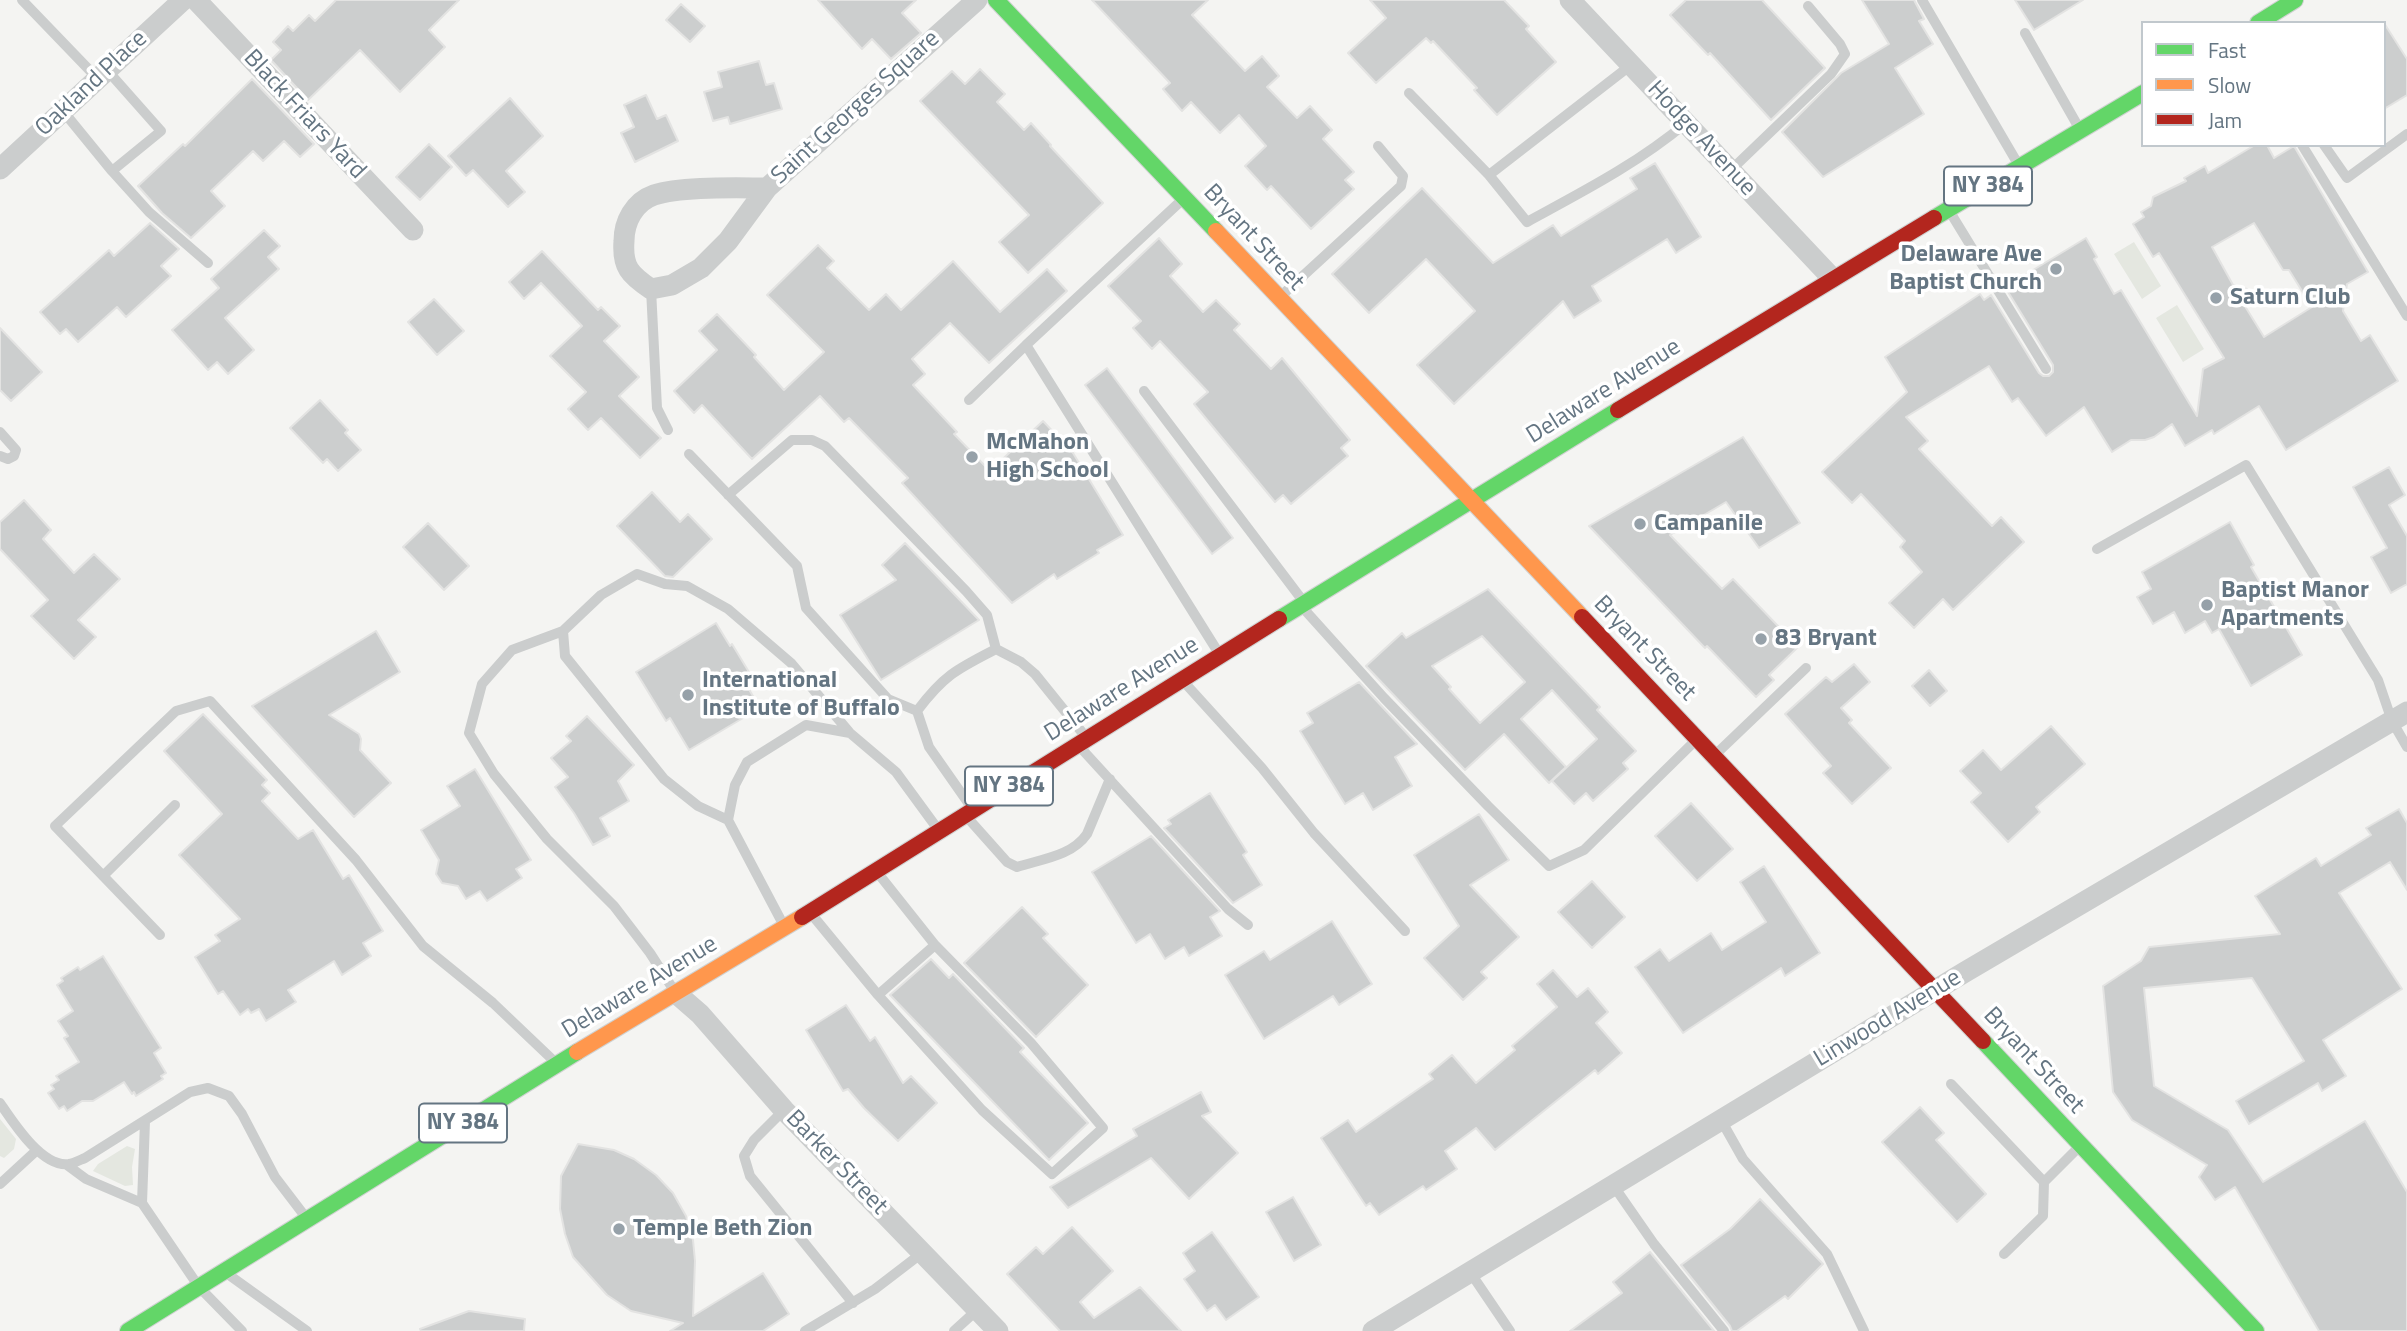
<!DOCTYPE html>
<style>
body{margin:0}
#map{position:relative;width:2407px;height:1331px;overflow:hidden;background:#f4f4f2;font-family:"Titillium Web",sans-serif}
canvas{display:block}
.legend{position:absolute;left:2141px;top:21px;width:245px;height:126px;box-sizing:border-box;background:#fff;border:2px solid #c1c8cd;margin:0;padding:9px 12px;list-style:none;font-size:21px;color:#647582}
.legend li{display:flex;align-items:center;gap:14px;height:35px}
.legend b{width:35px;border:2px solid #c1c8cd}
</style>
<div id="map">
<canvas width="2407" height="1331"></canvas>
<ul class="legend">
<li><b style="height:9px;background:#63d668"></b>Fast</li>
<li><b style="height:9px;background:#ff974d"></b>Slow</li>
<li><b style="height:9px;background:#b3261e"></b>Jam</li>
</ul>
</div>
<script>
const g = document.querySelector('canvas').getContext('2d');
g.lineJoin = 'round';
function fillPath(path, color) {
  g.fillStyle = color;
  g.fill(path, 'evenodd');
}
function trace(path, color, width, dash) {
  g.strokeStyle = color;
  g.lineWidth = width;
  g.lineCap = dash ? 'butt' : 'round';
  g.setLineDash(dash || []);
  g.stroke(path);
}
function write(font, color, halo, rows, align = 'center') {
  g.font = font + ' "Titillium Web",sans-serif';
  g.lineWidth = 7;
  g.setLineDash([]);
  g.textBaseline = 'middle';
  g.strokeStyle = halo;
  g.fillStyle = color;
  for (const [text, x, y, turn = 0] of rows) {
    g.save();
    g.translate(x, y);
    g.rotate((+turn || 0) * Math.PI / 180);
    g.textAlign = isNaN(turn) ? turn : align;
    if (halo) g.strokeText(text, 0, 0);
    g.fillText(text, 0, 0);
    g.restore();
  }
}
const green = new Path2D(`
 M2134,242L2161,286L2142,299L2114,254Z
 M2177,305L2204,349L2183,362L2156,318Z
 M0,1119L16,1139L14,1149L4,1158L0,1156Z
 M127,1146L135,1149L132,1167L133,1185L125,1186L93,1171L98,1164Z`);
const building = new Path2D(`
 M336,0H459L429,30L445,47L400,92L360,50L308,100L271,60L281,50L273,42L288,26L293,31L309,15L315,21Z
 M818,0H916L902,13L921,33L891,59L872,39L862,49Z
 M1092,0H1208L1192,15L1245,71L1262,56L1279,76L1267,87L1297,118L1310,106L1332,130L1323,139L1354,172L1345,180L1354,189L1311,229L1271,186L1267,190L1245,166L1266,146L1239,115L1220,133L1191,102L1182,111L1163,89L1170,83Z
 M1370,0H1504L1529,26L1526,29L1556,62L1497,115L1474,90L1477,88L1433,41L1431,43L1426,38L1376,83L1348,53L1386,18Z
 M1686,0H1762L1825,68L1771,120L1710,53L1708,55L1670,15Z
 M1862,0H1914L1924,19L1919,21L1933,44L1895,68L1924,114L1823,177L1782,132L1841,73L1889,44Z
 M2015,0H2083L2034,30Z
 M681,4L705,26L690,42L666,20Z
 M2384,23L2407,59V95L2384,109Z
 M759,61L766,85L774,83L782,109L730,124L728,117L713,121L704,92L722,87L718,72Z
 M980,69L1005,94L997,102L1024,130L1031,123L1051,145L1050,146L1103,203L1028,273L999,242L1029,215L920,101L952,71L965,84Z
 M252,79L314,144L300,157L284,141L263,161L253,151L211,191L225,206L191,238L162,213L138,186L183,144L185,146Z
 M646,95L657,119L666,115L678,141L635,162L621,133L634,127L624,105Z
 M510,98L543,136L506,171L525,192L508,207L473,170L466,176L448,156Z
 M429,144L452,167L420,200L396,177Z
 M2255,145H2267L2274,158L2294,146L2368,272L2347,284L2343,311L2361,341L2370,335L2398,381L2286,450L2259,406L2214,434L2212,430L2185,446L2172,424L2154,437L2145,440H2131L2112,452L2084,407L2046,436L2018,398L2012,402L1989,366L1906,417L1928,441L1919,449L1992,526L2001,517L2024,542L1953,610L1943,599L1914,628L1889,603L1922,572L1900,547L1905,541L1861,494L1852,503L1822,472L1907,392L1885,357L1980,294L1984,300L1991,295L2039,373L2043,376H2049L2053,372V365L2005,287L2086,238L2097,257L2094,259L2114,294L2121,290L2197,416L2203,369L2224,358L2159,253L2153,257L2133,224L2144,217L2141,212L2151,206L2153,197L2186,181L2184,178L2205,166L2208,173ZM2254,223L2283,270H2289L2312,307L2264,337L2243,303L2247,289L2233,285L2212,247Z
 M1655,163L1701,237L1676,253L1667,239L1592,286L1601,301L1574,318L1563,301L1454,404L1417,365L1475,311L1426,259L1369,313L1332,274L1422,188L1493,263L1553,225L1561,236L1637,189L1630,178Z
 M150,223L179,249L161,266L171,276L126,317L117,307L78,342L66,329L60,334L40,312L109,250L114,256Z
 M264,230L280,246L268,257L279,269L225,318L254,350L228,374L217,362L208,370L172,330L219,288L211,279Z
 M1159,238L1182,264L1170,276L1203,312L1216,300L1240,324L1234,330L1271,369L1282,358L1350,440L1341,448L1348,456L1291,504L1283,495L1275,502L1194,404L1208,392L1160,341L1152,349L1133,328L1141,321L1108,286Z
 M818,245L834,261L827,268L869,310L886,294L901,310L953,261L1000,312L1047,269L1067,291L989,363L950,323L912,359L925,374L913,385L957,432L954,434L990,471L1043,421L1073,453L1123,535L1097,550L1099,553L1057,579L1054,574L1012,603L902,483L908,478L849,418L844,422L820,396L752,459L702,405L694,413L674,391L717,350L699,331L717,314L756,355L754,357L784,390L824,352L767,295Z
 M542,251L598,310L601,307L620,326L604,341L639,377L619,396L661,438L640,458L601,418L588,430L568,409L586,392L550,356L582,326L541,283L524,299L509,282Z
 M434,299L464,331L437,355L408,322Z
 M0,328L42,372L11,401L0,390Z
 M1107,368L1233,538L1212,554L1085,385Z
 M320,400L348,430L345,433L361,450L338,471L327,459L323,463L290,428Z
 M1743,437L1800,523L1759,548L1726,502L1670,535L1722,589L1733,579L1798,647L1769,675L1774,680L1756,697L1707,646L1705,648L1589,526Z
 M2389,467L2405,495L2389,505L2407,536V584L2391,593L2371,557L2387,548L2353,487Z
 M652,492L680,522L688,514L712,539L673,577L665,576L617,526Z
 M24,500L51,530L43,539L74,573L94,554L120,579L78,620L96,637L74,659L31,616L48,600L0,549V522Z
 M2230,522L2254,565L2251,567L2302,655L2251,686L2219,629L2212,633L2205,621L2185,633L2174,612L2153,624L2137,597L2151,589L2142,572Z
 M428,523L469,566L444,590L403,547Z
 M905,543L979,620L881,680L840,615L896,580L882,565Z
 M1488,589L1600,707L1597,710L1636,751L1623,763L1628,769L1593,801L1586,793L1574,804L1552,781L1597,739L1552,690L1521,719L1566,767L1549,783L1504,734L1465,770L1366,666L1402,633L1406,638ZM1482,636L1525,682L1480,723L1449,689L1451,687L1432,666Z
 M716,623L730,646L732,644L755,682L747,686L760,708L689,750L670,718L666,721L636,672Z
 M376,631L400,672L329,715L359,734L361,739L360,750L391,783L354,817L252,706Z
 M1854,664L1870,682L1841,708L1852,720L1849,723L1891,768L1852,804L1823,773L1831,766L1785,714L1826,677L1832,682Z
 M1929,670L1947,691L1930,706L1912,686Z
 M1359,682L1417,744L1395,757L1412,786L1373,810L1363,793L1345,804L1300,731L1313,723L1307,713Z
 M203,714L267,780L262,785L270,793L262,801L298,839L313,830L343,879L349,875L383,931L363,943L371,956L342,975L334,961L288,990L296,1002L266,1021L259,1009L251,1013L248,1009L240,1015L223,991L218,994L195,957L220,941L215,935L240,919L179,855L222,814L164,751Z
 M587,716L634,765L618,781L629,801L600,818L610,836L593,845L574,813L555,787L568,777L551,758L571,741L566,736Z
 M2051,726L2085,764L2036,807L2040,812L2008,842L1971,802L1981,793L1960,771L1983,750L2001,770Z
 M475,769L531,860L516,869L522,878L487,901L480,891L466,899L458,886L442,883L436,874L439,860L421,830L460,806L447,786Z
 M1210,793L1247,852L1243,855L1262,885L1233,903L1164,828L1171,824L1168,820Z
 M1691,803L1733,849L1697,881L1655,836Z
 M2399,809L2407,823V890L2390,862L2339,893L2402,989L2323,1040L2346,1076L2322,1091L2318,1083L2249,1124L2236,1101L2304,1061L2252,978L2144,988L2154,1086L2228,1130L2263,1182L2365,1121L2407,1192V1331H2319L2235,1187L2215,1200L2199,1177L2207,1165L2132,1120L2113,1092L2103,986L2141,961L2149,947L2280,934L2255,896L2316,858L2321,866L2371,835L2366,828Z
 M1479,814L1509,860L1470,885L1519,937L1481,972L1487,978L1463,1000L1424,958L1459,926L1414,855Z
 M1151,836L1220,911L1210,917L1222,936L1189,956L1184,947L1165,959L1150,934L1136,943L1092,872Z
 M1764,866L1820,953L1785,976L1781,968L1683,1033L1635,967L1660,949L1669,961L1711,933L1722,950L1766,922L1740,882Z
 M1592,881L1625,917L1592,948L1558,912Z
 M1022,907L1048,934L1043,938L1088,985L1036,1037L964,963Z
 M1332,921L1372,984L1339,1005L1333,996L1264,1039L1225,975L1264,951L1270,960Z
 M103,956L161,1048L154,1053L166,1073L161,1076L163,1079L136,1096L134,1092L132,1094L124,1082L93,1101H82L67,1111L64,1106L59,1109L48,1093L54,1089L51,1085L59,1080L56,1076L79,1062L64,1038L68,1036L58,1021L73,1011L57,985L63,981L61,978L78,967L80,970Z
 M931,959L949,978L953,974L1024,1048L1020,1052L1088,1123L1049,1160L890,995Z
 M1553,970L1577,997L1588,988L1608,1012L1596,1023L1622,1053L1598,1074L1595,1070L1495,1150L1476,1128L1445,1151L1457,1169L1426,1190L1423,1186L1379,1215L1370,1203L1366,1206L1321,1138L1348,1120L1356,1132L1433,1079L1429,1074L1452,1055L1476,1083L1515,1050L1512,1046L1557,1007L1537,984Z
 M846,1005L870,1041L875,1037L903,1083L911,1076L937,1103L898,1141L864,1108L848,1089L843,1091L806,1030Z
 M1201,1092L1211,1112L1202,1116L1238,1153L1189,1199L1151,1158L1068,1208L1050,1187L1137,1136L1133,1129Z
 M1920,1107L1944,1133L1936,1140L1986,1194L1957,1222L1882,1142Z
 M578,1144L614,1150L634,1159L656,1175L673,1193L686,1216L693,1240L695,1261L693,1316L763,1273L789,1314L763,1331H670L683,1323L631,1311L607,1295L573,1257L565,1234L560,1209L561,1176Z
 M1293,1197L1321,1245L1294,1261L1266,1212Z
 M1760,1199L1823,1264L1788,1299L1785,1296L1737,1331H1732L1730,1326L1681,1265L1730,1229Z
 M1072,1227L1113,1271L1080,1302L1094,1318L1140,1287L1181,1331H1060L1007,1274L1036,1247L1043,1254Z
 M1212,1232L1259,1297L1226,1320L1215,1305L1207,1311L1184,1279L1195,1271L1183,1253Z
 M1650,1252L1714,1331H1570L1622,1293L1613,1282Z
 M469,1311L525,1319L524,1331H421L420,1329Z`);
const lane = new Path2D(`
 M22,0L98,79
 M1922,0L2018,164
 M2025,33L2079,128
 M1409,93L1489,175L1527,222C1582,192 1637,164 1686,123
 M63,111L112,171L161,131L107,70
 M2302,145L2407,316
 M2324,145L2347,178L2407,134
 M1731,170L1831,74L1845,54L1840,44L1808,6
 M112,171L149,212L208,263
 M1489,175L1631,65
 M1182,200L1026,345L1218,652
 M1950,212L2046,369
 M651,289L657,408L668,430
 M1281,296L1401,186L1403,176L1378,146
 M1144,391L1303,601
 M969,400L1026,345
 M0,432L16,450L14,456L8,459L0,456
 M689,454L797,566L806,608L888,699L917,711L929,747L971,807
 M728,495L792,440H812L825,446L966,591L987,615L996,649L1021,662L1035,674L1085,736
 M2097,549L2246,465L2378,680L2392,721L2407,747
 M1303,608L1384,698L1488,806L1549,866L1584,850L1695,741
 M563,631L512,650L482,684L469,733L494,774L547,839L614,906L650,953L675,992
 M1184,682L1262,768L1314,833L1405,931
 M917,711C944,675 957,669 996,649
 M1079,746L1228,909L1248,925
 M1716,754L1806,668
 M966,816L1007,862L1017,867C1042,859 1072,856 1087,834L1110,779
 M728,820L735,785L747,762L806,725L850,733
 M103,876L175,805
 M813,916L878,995L935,945L877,872
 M784,926L728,820L698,806L664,779L565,656L563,631L601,595L637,574L665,584L687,586L728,609L791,663L850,733L896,772L937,828
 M160,935L55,826L176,711L210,701L356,860L423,946L493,1003L555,1062
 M878,995L982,1110L1052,1174L1103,1128L1031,1043L935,945
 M1951,1084L2044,1182
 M0,1103C13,1122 42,1168 69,1164C74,1163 80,1160 85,1158L190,1092L208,1088L229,1096L242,1114L275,1177L304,1215
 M784,1110L754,1140L744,1156L750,1176L853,1303
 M1721,1120L1743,1159L1827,1254L1864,1331
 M67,1165L86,1179L142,1203L145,1121
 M0,1184L37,1150
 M1613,1185L1654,1244L1724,1331
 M142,1203L199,1287L242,1331
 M2004,1254L2043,1216L2044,1182L2079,1147
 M1470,1272L1510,1331
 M229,1275L307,1331
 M805,1331L875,1289L922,1253
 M954,1331L977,1310`);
const street = new Path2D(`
 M196,0L413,230
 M1570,0L1832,278
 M0,169L183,0
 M767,188C737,188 681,186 654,195C634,202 624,222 624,241C622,267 630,275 651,289L672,285L701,268L728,241L767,188L977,0
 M677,994L700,1014L784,1110L998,1331
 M1373,1331L1965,972L2407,712`);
const fast = new Path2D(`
 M996,0L1216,231
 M2258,23L2295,0
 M1934,218L2143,93
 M1279,619L1618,410
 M1983,1041L2256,1331
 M128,1331L577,1052`);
const slow = new Path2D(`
 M1216,231L1582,617
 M577,1052L802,917`);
const jam = new Path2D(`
 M1618,410L1934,218
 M1582,617L1983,1041
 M802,917L1279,619`);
const markers = [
 [2056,269,7,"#96a1a9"],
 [2216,298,7,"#96a1a9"],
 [972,457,7,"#96a1a9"],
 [1640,524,7,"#96a1a9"],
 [2207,605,7,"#96a1a9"],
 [1761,639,7,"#96a1a9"],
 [688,695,7,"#96a1a9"],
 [619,1229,7,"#96a1a9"]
];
const shields = [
 [1988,186,88],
 [1009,786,88],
 [463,1123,88]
];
const shieldNames = [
 ["NY 384",1988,186],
 ["NY 384",1009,786],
 ["NY 384",463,1123]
];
const streetNames = [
 ["Oakland Place",92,84,-43],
 ["Saint Georges Square",856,108,-42],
 ["Black Friars Yard",304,115,47],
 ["Hodge Avenue",1701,139,47],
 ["Bryant Street",1253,238,47],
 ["Delaware Avenue",1604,392,-32],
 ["Bryant Street",1644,649,46],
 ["Delaware Avenue",1122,690,-32],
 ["Delaware Avenue",640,988,-31],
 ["Linwood Avenue",1888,1019,-31],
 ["Bryant Street",2033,1061,47],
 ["Barker Street",836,1163,46]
];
const poiNames = [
 ["Delaware Ave",2042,255,"right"],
 ["Baptist Church",2042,283,"right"],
 ["Saturn Club",2230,298],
 ["McMahon",986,443],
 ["High School",986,471],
 ["Campanile",1654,524],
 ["Baptist Manor",2221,591],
 ["Apartments",2221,619],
 ["83 Bryant",1775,639],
 ["International",702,681],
 ["Institute of Buffalo",702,709],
 ["Temple Beth Zion",633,1229]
];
fillPath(green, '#e4e7e0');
fillPath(building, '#cccece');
trace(building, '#e3e3e2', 2);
trace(fast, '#d0d2d2', 18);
trace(slow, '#d0d2d2', 18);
trace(jam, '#d0d2d2', 18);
trace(lane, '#cbcdcd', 10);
trace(street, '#cbcdcd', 21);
trace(fast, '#63d668', 16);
trace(slow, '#ff974d', 16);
trace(jam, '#b3261e', 16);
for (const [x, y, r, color] of markers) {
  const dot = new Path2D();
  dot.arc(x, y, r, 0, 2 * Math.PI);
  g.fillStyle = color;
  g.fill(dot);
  trace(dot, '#fff', 2.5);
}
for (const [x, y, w] of shields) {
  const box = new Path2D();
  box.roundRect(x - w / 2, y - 19.5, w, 39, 5);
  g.fillStyle = '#fff';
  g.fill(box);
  trace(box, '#647582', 2);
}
write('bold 23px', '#647582', null, shieldNames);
write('24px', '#647582', '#fff', streetNames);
write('bold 24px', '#647582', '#fff', poiNames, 'left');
</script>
